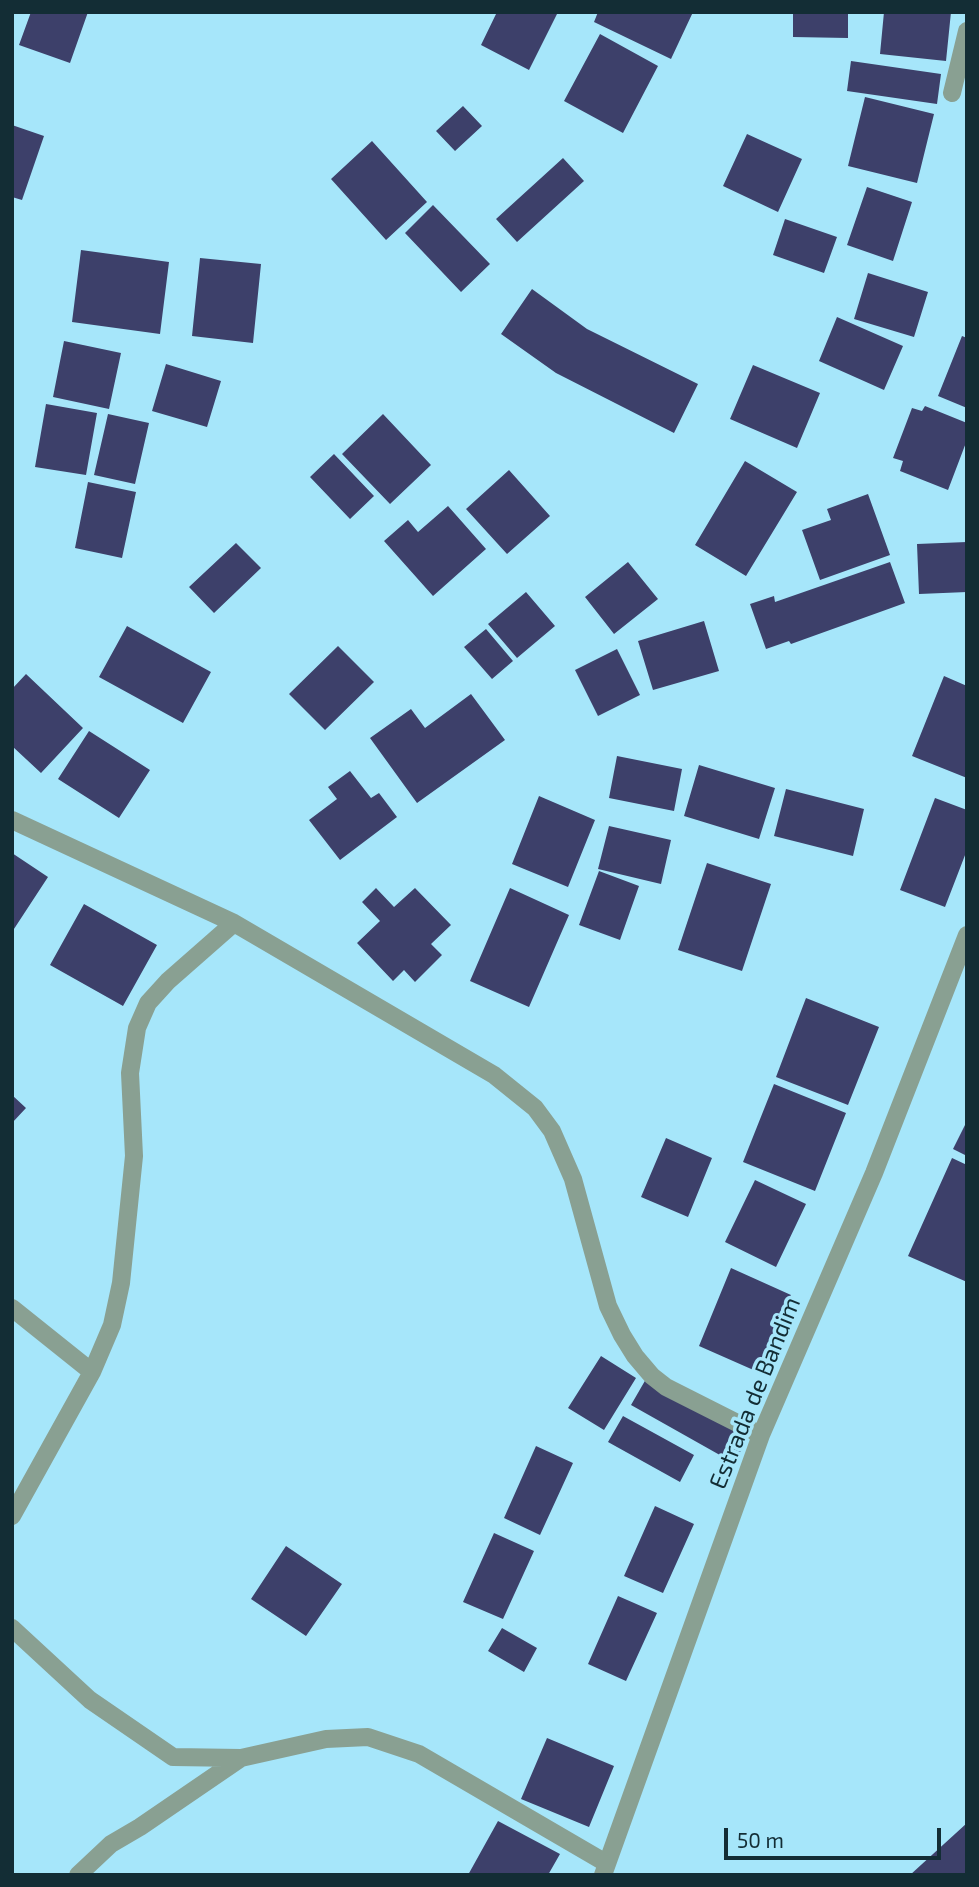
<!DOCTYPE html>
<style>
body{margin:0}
#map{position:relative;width:979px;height:1887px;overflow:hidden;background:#a6e6fa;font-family:"Exo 2",sans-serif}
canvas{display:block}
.frame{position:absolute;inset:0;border:14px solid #132d35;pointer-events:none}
.scale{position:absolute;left:724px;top:1828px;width:217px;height:32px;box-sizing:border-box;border:4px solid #132d35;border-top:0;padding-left:9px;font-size:21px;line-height:24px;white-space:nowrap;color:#132d35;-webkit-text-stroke:5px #a6e6fa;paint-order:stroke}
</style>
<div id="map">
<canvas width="979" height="1887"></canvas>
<div class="frame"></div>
<div class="scale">50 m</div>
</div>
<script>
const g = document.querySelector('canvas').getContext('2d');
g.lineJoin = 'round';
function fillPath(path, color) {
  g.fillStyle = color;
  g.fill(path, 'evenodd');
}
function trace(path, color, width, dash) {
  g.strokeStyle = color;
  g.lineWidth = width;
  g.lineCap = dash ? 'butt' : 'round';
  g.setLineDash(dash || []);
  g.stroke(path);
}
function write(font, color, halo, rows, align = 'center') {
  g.font = font + ' "Exo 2",sans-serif';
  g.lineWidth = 7;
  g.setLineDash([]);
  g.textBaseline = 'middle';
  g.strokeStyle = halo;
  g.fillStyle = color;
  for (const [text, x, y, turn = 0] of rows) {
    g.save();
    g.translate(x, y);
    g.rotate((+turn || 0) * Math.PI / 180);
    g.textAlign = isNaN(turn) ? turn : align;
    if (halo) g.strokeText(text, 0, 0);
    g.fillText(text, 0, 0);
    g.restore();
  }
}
const building = new Path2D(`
 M31,12H88L70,63L19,45Z
 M497,12H558L529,70L481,45Z
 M598,12H693L671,59L594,22Z
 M793,12H848V38L793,37Z
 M884,12H951L946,61L880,54Z
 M600,34L658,66L623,133L564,101Z
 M851,61L941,74L937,104L847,91Z
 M865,97L934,114L917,183L848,166Z
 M463,106L482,126L455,151L436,131Z
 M12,125L44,136L22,200L12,197Z
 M747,134L802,159L778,212L723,186Z
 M372,141L427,202L386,240L331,179Z
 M563,158L584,181L517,242L496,219Z
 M867,187L912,202L893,261L847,245Z
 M433,205L490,264L461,292L405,233Z
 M785,219L837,237L824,273L773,255Z
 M81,250L169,262L160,334L72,322Z
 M200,258L261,264L253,343L192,336Z
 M868,273L928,292L914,337L854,319Z
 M532,289L587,329L698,384L674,433L556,373L501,334Z
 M837,317L903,346L884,390L819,361Z
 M962,336L967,338V408L938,396Z
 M64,341L121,353L109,409L53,397Z
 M166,364L221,381L207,427L152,411Z
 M753,365L820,393L797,448L730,419Z
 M46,404L97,413L86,475L35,467Z
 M925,406L967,423V440L948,490L900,471L903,461L893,458L912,408L922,411Z
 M108,414L149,423L135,484L94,475Z
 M383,414L431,465L390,504L342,454Z
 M334,454L374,496L350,519L310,477Z
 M745,461L797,492L746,576L695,545Z
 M509,470L550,516L507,554L466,509Z
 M88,482L136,492L122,558L75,548Z
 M868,494L890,555L820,580L802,530L831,520L827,509Z
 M448,506L486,549L433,596L384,541L408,520L418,532Z
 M967,542V592L919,594L917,544Z
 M236,543L261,568L214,613L189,587Z
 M628,562L658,599L614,634L585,597Z
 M890,562L905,603L791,644L789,641L766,649L750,604L774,596L775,602Z
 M526,592L555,626L517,658L488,624Z
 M704,621L719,671L653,690L638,641Z
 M127,626L211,672L183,723L99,677Z
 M486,629L513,661L492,679L464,647Z
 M338,646L374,682L325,730L289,694Z
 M617,649L640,695L598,716L575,670Z
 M26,674L83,728L41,773L12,746V689Z
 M944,676L967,686V778L912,756Z
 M471,694L505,740L417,803L370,738L411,709L425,728Z
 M89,731L150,770L119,818L58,779Z
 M617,756L682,769L674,811L609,798Z
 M699,765L775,788L759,839L684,816Z
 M350,771L371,798L379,793L397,817L340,860L309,820L337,799L328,787Z
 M786,789L864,809L853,856L774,836Z
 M539,796L595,820L568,887L512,864Z
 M935,798L967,810V850L945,907L900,890Z
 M609,826L671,840L661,884L598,869Z
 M12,853L48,877L12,932Z
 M707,863L771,884L742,971L678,950Z
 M599,871L639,886L620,940L579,925Z
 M376,888L394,907L415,888L451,925L431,944L442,955L415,982L404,970L393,981L357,943L380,921L362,902Z
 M510,888L569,915L529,1007L470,981Z
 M84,904L157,945L123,1006L50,965Z
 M806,998L879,1027L848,1105L776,1077Z
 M774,1084L846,1113L815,1191L743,1162Z
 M12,1095L26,1108L12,1123Z
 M967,1121V1156L953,1149Z
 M666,1138L712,1158L688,1217L641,1197Z
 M952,1158L967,1165V1282L908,1256Z
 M755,1180L806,1204L776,1267L725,1242Z
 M731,1268L791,1295L758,1372L699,1346Z
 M601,1356L636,1378L604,1430L568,1408Z
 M646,1379L748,1438L734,1463L631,1405Z
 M623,1416L694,1455L680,1482L608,1442Z
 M536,1446L573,1463L540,1535L504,1518Z
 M655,1506L694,1524L663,1593L624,1576Z
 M494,1533L534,1551L503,1619L463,1602Z
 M286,1546L342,1584L306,1636L251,1599Z
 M618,1596L657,1613L626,1681L588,1664Z
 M502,1628L537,1648L524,1672L488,1651Z
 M547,1738L614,1766L589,1827L521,1799Z
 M498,1821L560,1854L548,1875H468Z
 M967,1823V1875H910Z`);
const minor = new Path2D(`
 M952,93L967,31
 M12,820L234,923L494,1075L535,1108L552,1131L573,1179L608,1306L622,1335L635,1356L652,1376L666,1387L761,1435
 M12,1308L92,1372
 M12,1516L92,1372L112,1325L121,1283L134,1156L130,1073L137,1028L148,1003L168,981L234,923
 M12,1628L90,1700L173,1757L241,1758L326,1739L368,1737L419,1754L606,1863
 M78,1875L111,1844L140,1827L241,1758
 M603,1875L761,1435L874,1173L967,935`);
const streetNames = [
 ["Estrada de Bandim",755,1393,-68]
];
fillPath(building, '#3d406a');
trace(minor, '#89a092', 18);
write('24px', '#132d35', '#a6e6fa', streetNames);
</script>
